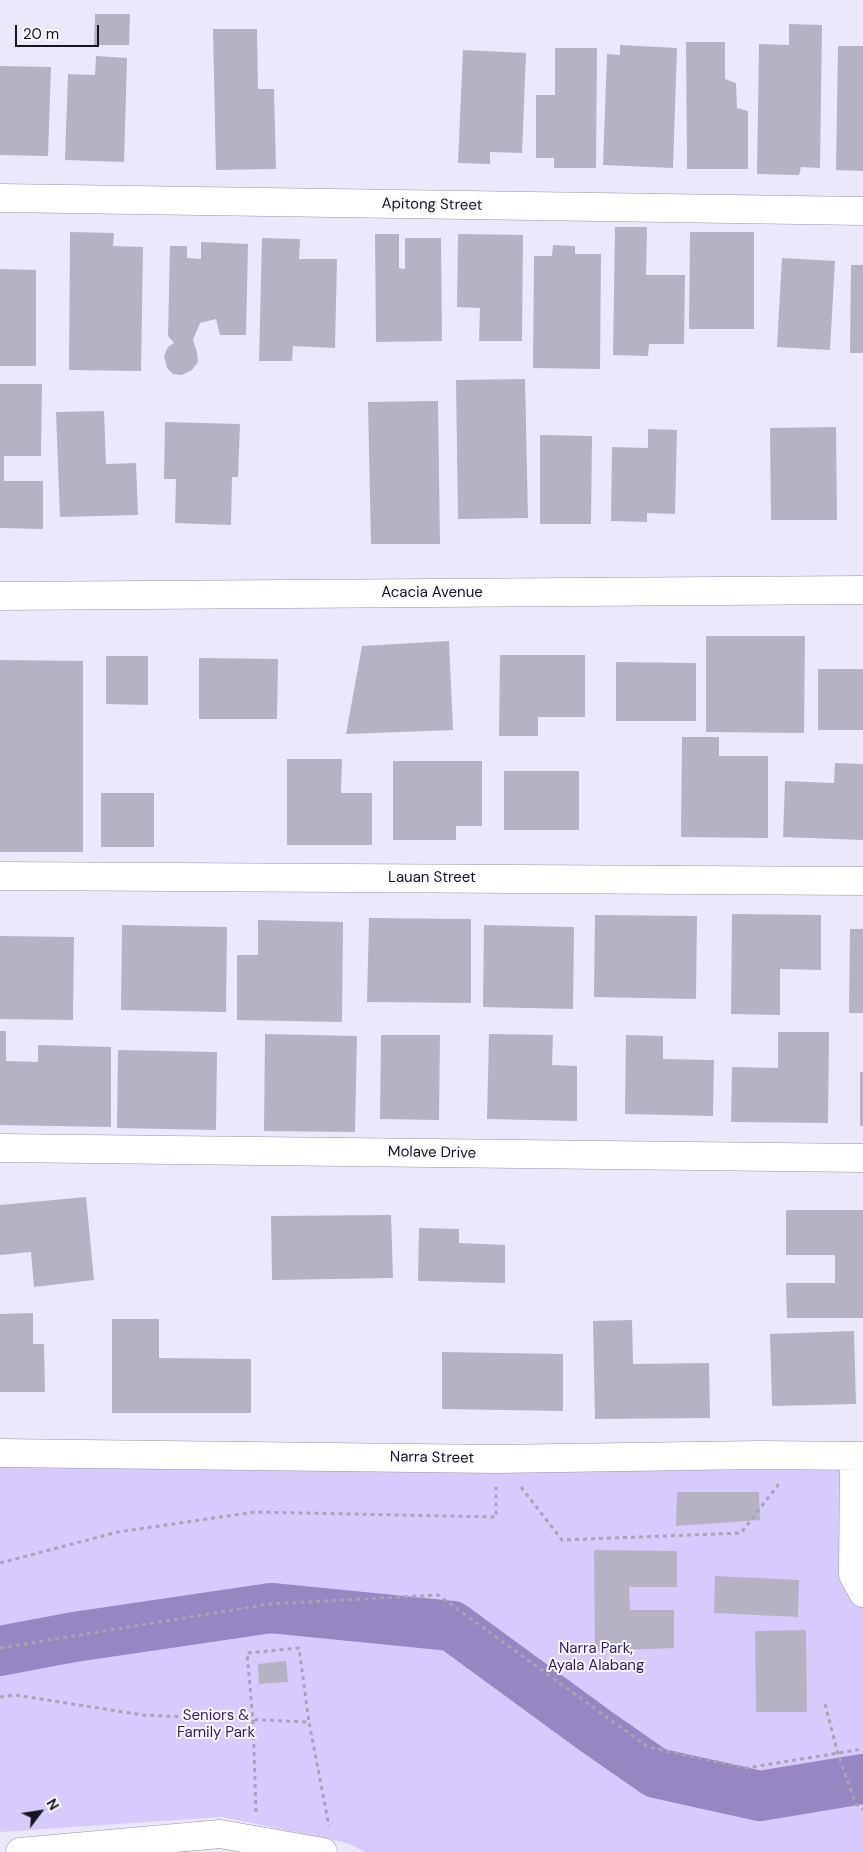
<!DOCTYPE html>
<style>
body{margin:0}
#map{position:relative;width:863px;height:1852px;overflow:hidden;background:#ece8fb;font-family:"DM Sans",sans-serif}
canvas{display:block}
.north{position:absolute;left:15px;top:1787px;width:50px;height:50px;-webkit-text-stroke:4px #f9f7ff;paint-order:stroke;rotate:59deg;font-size:14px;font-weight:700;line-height:20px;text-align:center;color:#17161c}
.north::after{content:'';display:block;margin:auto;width:18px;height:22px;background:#17161c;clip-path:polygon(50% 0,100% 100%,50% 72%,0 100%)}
.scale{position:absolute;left:15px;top:25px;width:84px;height:22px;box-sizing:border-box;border:2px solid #17161c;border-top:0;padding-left:6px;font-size:15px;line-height:18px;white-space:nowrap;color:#17161c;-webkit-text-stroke:4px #f9f7ff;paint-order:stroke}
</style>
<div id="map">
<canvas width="863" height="1852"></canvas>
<div class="north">N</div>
<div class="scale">20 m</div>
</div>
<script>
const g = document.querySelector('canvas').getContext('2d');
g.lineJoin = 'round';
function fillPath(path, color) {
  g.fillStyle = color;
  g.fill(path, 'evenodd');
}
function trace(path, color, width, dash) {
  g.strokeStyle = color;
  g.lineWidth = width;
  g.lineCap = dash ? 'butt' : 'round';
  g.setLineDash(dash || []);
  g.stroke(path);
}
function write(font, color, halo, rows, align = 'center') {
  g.font = font + ' "DM Sans",sans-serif';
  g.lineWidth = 4;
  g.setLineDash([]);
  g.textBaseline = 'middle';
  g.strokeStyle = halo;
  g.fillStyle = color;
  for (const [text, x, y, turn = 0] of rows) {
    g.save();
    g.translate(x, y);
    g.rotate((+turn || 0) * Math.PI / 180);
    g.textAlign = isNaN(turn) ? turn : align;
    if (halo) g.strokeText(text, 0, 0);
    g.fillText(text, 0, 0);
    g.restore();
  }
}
const green = new Path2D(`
 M0,1462L863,1468V1852H365L347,1843L222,1817L0,1832Z`);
const river = new Path2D(`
 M0,1651L74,1637L271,1608L452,1626L597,1732L656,1773L760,1796L863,1779`);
const building = new Path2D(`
 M95,14H130L129,45H94Z
 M789,24L822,25L820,168L801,167L799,175L757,174L759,44L789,45Z
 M213,29H257L258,89H274L276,169L216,170Z
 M686,42H725V79L736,83L737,108L748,111V169H687Z
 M620,45L677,48L673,168L603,165L607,54L620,55Z
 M838,46H863V171L836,170Z
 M555,48H597L596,168H554V158H536V95H555Z
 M463,50L526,53L522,153L490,152V164L458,163Z
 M96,56L127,58L124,162L65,160L68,74L95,75Z
 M0,66L51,67L48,156L0,155Z
 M615,227H647L646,275H685L684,344H649L648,356L613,355Z
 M70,232L114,233L113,246L143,247L141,371L69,370Z
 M690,232H754V329H689Z
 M375,234H399V268L405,269V238H441L442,341L376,342Z
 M458,234L523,235L522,341H479L480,308L457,307Z
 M262,238L300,239L299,259H337L335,348L293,346L292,361H259Z
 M201,242L248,244L246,335H220L216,319L200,323L193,340L197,352L198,362L192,370L182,375L173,374L167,368L164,356L168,347L174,343L168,336L170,246H187V258L201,259Z
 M553,245L575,246V254H601L600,369L533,368L534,256H552Z
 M782,258L835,261L830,350L777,347Z
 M851,265H863V353H850Z
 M0,269L36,270V366H0Z
 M525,379L528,518L458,519L456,380Z
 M0,384H42L41,456H4V481H43V529L0,528Z
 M438,401L440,544H371L368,402Z
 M104,411L106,464L136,463L138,515L60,517L56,412Z
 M165,422L240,424L238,477H232L231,525L175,523L176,479H164Z
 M836,427L837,520H771L770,428Z
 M648,429L677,430L675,514L647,513V522L611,521L612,447L648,448Z
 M540,435L592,436L591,524H540Z
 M706,636H805L804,733L706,732Z
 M449,641L453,730L346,734L362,646Z
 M500,655H585V717H538V736H499Z
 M106,656H148V705L106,704Z
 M199,658L278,659L277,719H199Z
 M0,660L83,661V852H0Z
 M616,662L696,663V721H616Z
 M818,669H863V730H818Z
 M682,737H719V756H768V838L681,837Z
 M287,759H342L341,793H372V845H287Z
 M393,761H482V826H456V840H393Z
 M835,763L863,764V840L783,837L785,781L834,783Z
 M504,771H579V830H504Z
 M101,793H154V847H101Z
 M732,914L821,915V970L780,969V1015L731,1014Z
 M595,915L697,916L696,999L594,997Z
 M369,918L471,919V1003L367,1002Z
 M258,920L343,922L342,1022L237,1020V955H258Z
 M122,925L227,927L226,1012L121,1010Z
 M484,925L574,927L573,1009L483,1007Z
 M850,929H863V1013H849Z
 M0,936L74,937L73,1020L0,1019Z
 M0,1031H6V1061L38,1062V1045L111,1047V1127L0,1125Z
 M778,1032H829L828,1123L731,1122L732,1067L778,1068Z
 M265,1034L357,1036L355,1132L264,1131Z
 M489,1034L553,1035L552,1065L577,1066V1121L487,1119Z
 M381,1035H440L439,1120L380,1119Z
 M626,1035L663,1036V1059L714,1060L713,1116L625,1114Z
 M118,1050L217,1052L216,1130L117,1128Z
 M860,1072H863V1126H860Z
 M86,1197L94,1280L34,1287L31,1252L0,1255V1205Z
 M786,1210H863V1318H787L786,1283H835V1255H786Z
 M391,1215L393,1278L272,1280L271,1216Z
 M419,1228L459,1229V1243L505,1245V1283L418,1281Z
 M33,1313V1344H44L45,1392H0V1314Z
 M112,1319H159V1358L251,1359V1413H112Z
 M632,1320L633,1364L709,1363L710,1418L595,1419L593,1321Z
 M854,1331L856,1404L772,1406L770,1334Z
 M442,1352L563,1354V1411L442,1409Z
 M677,1492H759L760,1520L676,1526Z
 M594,1550L677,1551V1587H629L630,1610H674V1648L595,1651Z
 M715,1576L799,1580L798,1617L714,1613Z
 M806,1630L807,1712H756L755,1631Z
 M286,1661L288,1682L259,1684L258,1664Z`);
const path = new Path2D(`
 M521,1487L562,1540L741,1533L778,1485H779
 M0,1563L118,1532L255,1512L496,1517V1487
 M0,1648L269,1604L438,1595L648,1747L746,1768L863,1749
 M0,1697L15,1695L143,1715L309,1722L329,1826
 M825,1704L838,1754L856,1804L863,1809
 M256,1812L253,1720L247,1653L299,1648L309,1722`);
const minor = new Path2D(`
 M0,198L863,211
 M0,596L863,590
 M0,876L863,881
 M0,1148L863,1158
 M0,1453L496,1459L759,1455L863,1456
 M854,1456L853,1575L863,1593
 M20,1852L220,1834L323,1852`);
const streetNames = [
 ["Apitong Street",432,205,1],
 ["Acacia Avenue",432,593],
 ["Lauan Street",432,878],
 ["Molave Drive",432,1153,1],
 ["Narra Street",432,1458,1]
];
const parkNames = [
 ["Narra Park,",596,1649],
 ["Ayala Alabang",596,1666],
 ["Seniors &",216,1716],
 ["Family Park",216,1733]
];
fillPath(green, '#d7cbfd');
trace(river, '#9686c2', 50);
fillPath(building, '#b6b2c4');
trace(minor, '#9692a4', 29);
trace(path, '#a7a4b3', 3, [4, 4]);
trace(minor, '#fff', 28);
write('15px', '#17161c', '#f9f7ff', streetNames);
write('15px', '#351961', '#f9f7ff', parkNames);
</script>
